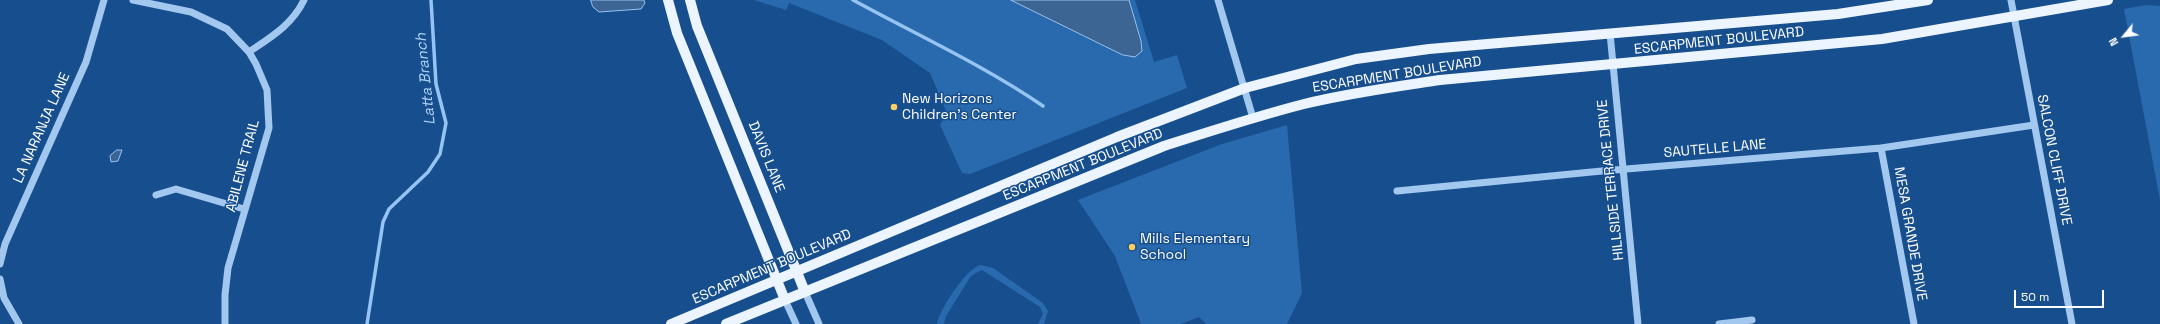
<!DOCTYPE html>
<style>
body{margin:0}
#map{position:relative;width:2160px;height:324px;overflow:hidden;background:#174f8e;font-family:"Space Grotesk",sans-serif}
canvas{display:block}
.north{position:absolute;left:2104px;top:16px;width:40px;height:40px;-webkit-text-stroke:3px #174f8e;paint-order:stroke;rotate:241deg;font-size:11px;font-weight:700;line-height:16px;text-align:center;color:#fff}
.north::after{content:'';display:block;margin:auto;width:14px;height:18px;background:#fff;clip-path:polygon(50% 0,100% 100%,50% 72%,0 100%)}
.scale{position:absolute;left:2014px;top:290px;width:90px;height:18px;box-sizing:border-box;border:2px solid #fff;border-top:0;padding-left:5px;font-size:12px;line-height:14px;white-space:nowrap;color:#fff;-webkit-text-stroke:3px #174f8e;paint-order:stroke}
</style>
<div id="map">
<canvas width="2160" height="324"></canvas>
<div class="north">N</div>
<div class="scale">50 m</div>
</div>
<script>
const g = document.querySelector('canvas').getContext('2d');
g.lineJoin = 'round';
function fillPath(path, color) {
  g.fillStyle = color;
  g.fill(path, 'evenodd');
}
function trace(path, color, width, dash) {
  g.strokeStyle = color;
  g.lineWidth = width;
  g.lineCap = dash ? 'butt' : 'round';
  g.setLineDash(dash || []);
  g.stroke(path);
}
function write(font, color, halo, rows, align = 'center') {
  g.font = font + ' "Space Grotesk",sans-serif';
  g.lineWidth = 3;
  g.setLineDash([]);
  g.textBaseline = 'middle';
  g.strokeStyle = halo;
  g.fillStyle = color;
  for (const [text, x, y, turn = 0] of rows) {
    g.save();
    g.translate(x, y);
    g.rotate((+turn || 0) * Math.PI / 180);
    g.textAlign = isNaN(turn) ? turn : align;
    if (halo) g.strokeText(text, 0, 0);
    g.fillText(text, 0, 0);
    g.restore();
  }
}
const green = new Path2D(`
 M754,0H1135L1154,62L1177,55L1187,88L970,174L962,173L940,125L947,113L930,73L882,40L789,3L786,10Z
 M2146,5L2160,6V200L2124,9Z
 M1287,125L1302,293L1287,324H1206L1199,317L1181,324H1141L1115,256L1078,200L1222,144Z
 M981,265L993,268L1043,303L1048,311L1044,324H1038L1043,314L1040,307L982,270L971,276L946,316L944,324H937C939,310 967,267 981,265Z`);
const water = new Path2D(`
 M591,0H644L645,3L641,9L599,12L593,7Z
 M1011,0H1129L1141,41L1142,51L1135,57L1123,55Z
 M117,150H122L118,161L111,162L110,156Z`);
const stream = new Path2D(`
 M853,0C917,35 983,65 1043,106
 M367,324L383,222L389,209L428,172L440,154L446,123L436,84L431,0`);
const minor = new Path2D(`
 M133,0L191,12L227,29L249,52L256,64L267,90L269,128L228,268L225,295V324
 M1218,0L1253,118
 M2011,0L2072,324
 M1610,33L1638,324
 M249,52C271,37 292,25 304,0
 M1881,148L1914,324
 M1397,191L1602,171L1881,148L2034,125
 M156,195L176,189L244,209
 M0,264L5,244L86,62L104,0
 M0,279L4,298L19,324
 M805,292L819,324
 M785,300L796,324
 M1719,324L1752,320`);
const major = new Path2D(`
 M668,0L677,33L785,300
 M690,0L697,26L805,292
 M671,324L1117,137L1245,88L1356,59L1429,49L1838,14L1928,0
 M726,324L1164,146C1211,131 1257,116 1304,104C1349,93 1394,87 1440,80L1882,39L2108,0`);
const markers = [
 [894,107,4,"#ffcc61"],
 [1132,247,4,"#ffcc61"]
];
const streetNames = [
 ["ESCARPMENT BOULEVARD",1719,41,-6],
 ["ESCARPMENT BOULEVARD",1397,75,-9],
 ["LA NARANJA LANE",42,128,-66],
 ["SAUTELLE LANE",1715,149,-5],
 ["DAVIS LANE",766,157,68],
 ["SALCON CLIFF DRIVE",2054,160,79],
 ["ESCARPMENT BOULEVARD",1083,165,-22],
 ["ABILENE TRAIL",243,166,-75],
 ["HILLSIDE TERRACE DRIVE",1611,180,-96],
 ["MESA GRANDE DRIVE",1910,234,80],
 ["ESCARPMENT BOULEVARD",772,267,-23]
];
const poiNames = [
 ["New Horizons",902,99],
 ["Children's Center",902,115],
 ["Mills Elementary",1140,239],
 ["School",1140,255]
];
const waterNames = [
 ["Latta Branch",426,79,-96]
];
fillPath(green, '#2969ad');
fillPath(water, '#3c6593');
trace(water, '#95c3f2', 1);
trace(stream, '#95c3f2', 3.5);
trace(minor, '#a3c8ef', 7);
trace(major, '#ebf4ff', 10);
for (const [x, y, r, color] of markers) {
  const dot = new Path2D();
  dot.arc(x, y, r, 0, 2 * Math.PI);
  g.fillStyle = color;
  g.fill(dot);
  trace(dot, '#174f8e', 1.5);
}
write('14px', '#fff', '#174f8e', streetNames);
write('14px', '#fff', '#174f8e', poiNames, 'left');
write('italic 15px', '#afd2f6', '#174f8e', waterNames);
</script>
